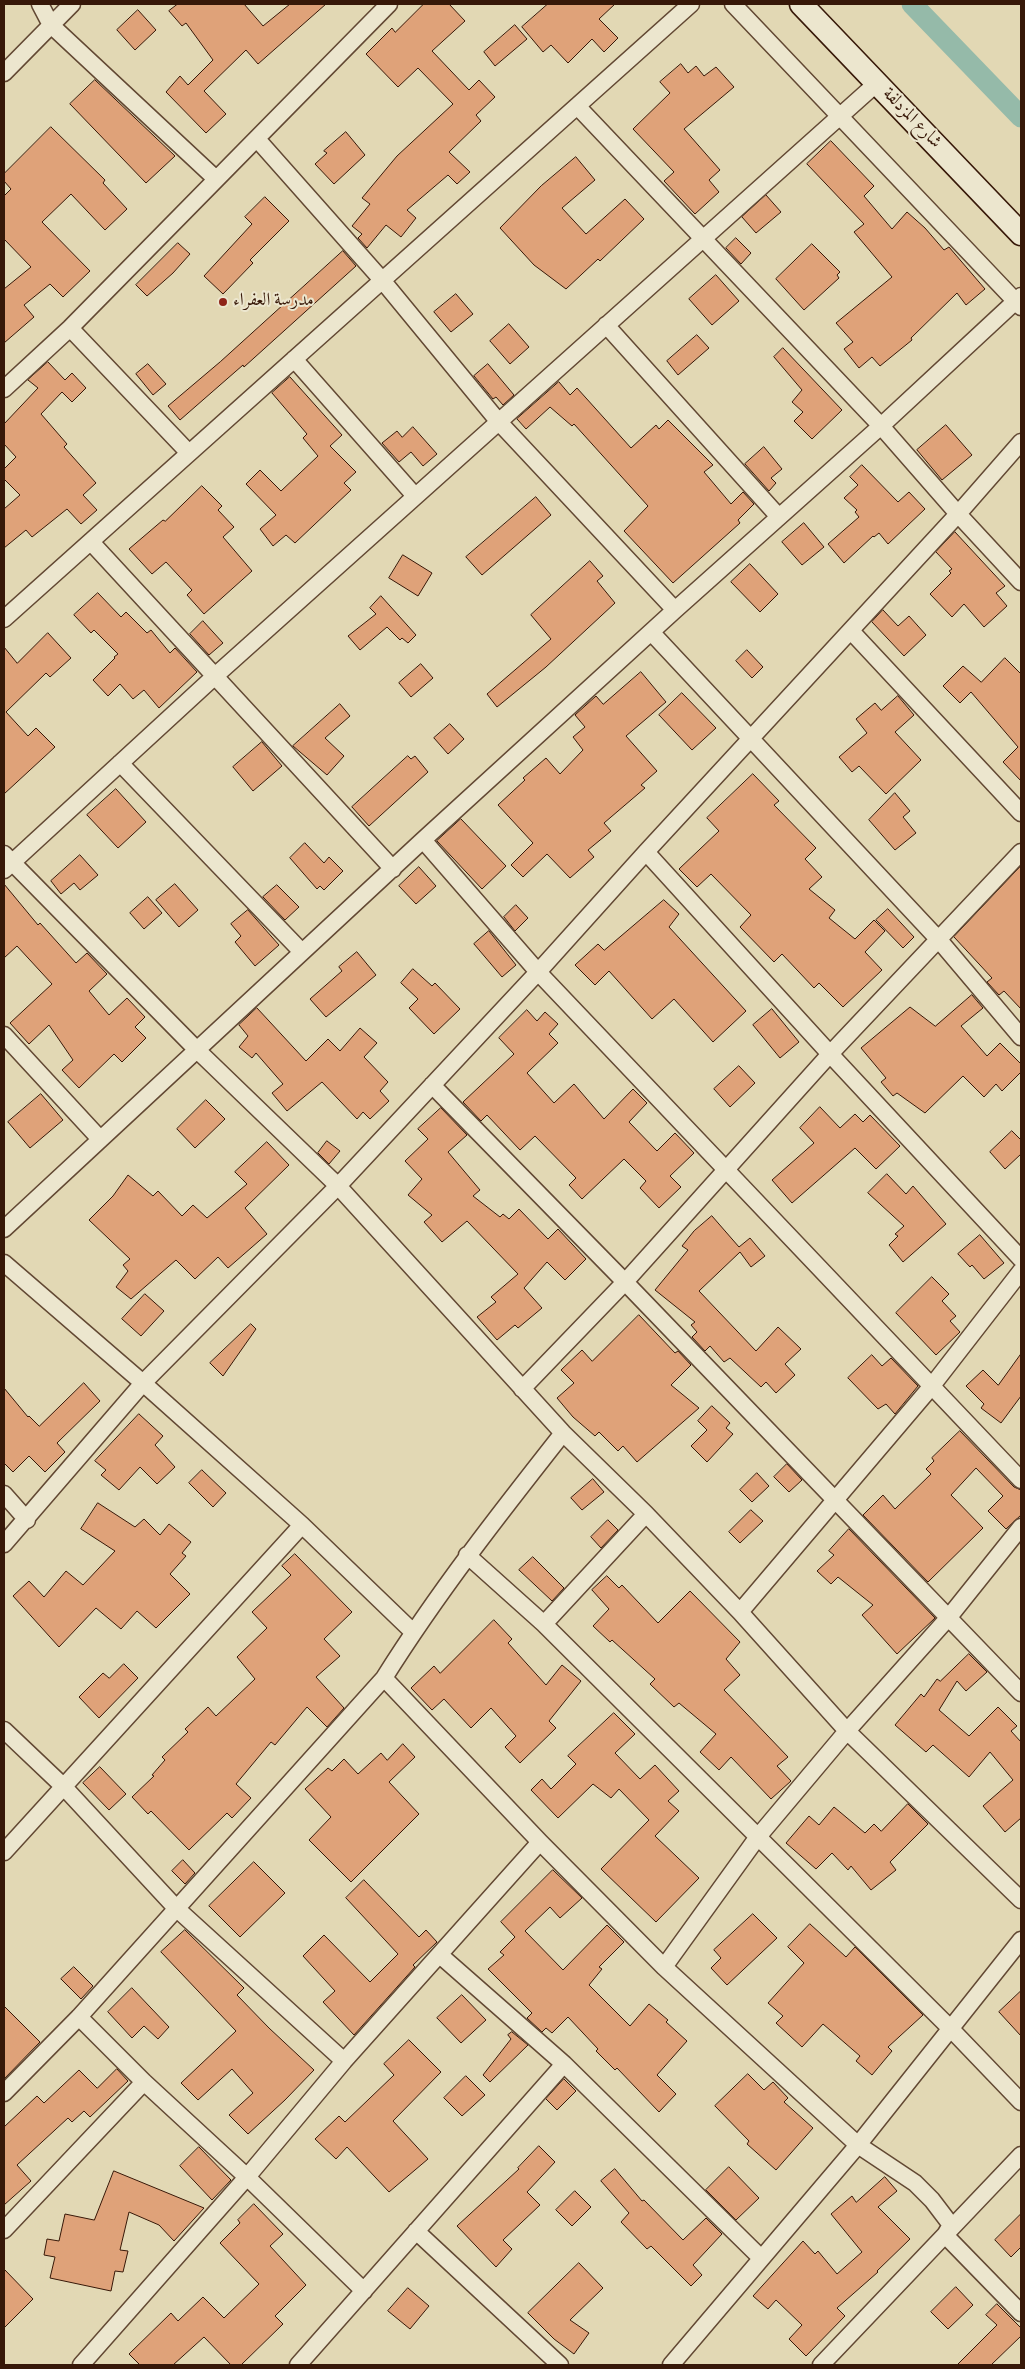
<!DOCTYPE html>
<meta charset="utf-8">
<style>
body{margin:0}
#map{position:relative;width:1025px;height:2369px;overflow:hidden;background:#e2d8b4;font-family:Vollkorn,serif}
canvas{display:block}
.frame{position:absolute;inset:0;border:5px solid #371808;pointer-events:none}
</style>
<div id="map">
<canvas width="1025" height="2369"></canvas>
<div class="frame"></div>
</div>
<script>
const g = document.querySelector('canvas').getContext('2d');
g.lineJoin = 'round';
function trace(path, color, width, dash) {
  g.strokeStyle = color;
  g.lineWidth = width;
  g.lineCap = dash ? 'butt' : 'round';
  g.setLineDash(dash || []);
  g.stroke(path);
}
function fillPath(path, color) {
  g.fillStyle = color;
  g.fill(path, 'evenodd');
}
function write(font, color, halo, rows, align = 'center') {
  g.font = font + ' Vollkorn,Amiri,serif';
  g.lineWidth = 4;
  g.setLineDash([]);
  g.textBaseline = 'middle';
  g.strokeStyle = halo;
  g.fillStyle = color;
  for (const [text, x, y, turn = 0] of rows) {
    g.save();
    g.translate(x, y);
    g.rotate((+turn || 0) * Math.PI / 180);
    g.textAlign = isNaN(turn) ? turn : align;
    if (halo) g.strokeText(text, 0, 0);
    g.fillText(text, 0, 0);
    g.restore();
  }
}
const canal = new Path2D(`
 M912,4L1021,117`);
const building = new Path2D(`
 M178,4H244L263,26L290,4H326L258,64L246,50L204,91L226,114L206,133L166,92L180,76L188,85L213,60L186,23L182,26L169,11Z
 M424,4H449L465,21L432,51L469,90L479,80L495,97L476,115L481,121L449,152L470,172L457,184L448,175L407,210L416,218L401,237L386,225L367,248L358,238L362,234L352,226L370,204L362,198L397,156L453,104L418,68L398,87L366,54L392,28L395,32Z
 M548,4H615L599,19L618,38L604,52L592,39L568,63L551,45L543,52L522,27Z
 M138,10L156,30L135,50L117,30Z
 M515,25L527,39L495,66L484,52Z
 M681,64L688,73L696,66L704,76L716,67L734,87L684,129L720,170L709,180L719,192L695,214L664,181L674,172L633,129L670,93L660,82Z
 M95,80L175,156L146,183L70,104Z
 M51,127L105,180L103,183L127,209L105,230L71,194L42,222L90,271L63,297L50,284L24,305L34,317L4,343V289L31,267L4,239V196L11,189L4,181V174Z
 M346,132L365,155L334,184L315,164L327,153L324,151Z
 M831,141L874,186L864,196L892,229L907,212L925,228L944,250L949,247L985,289L966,305L957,293L911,338L912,340L880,366L872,357L859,368L844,349L853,342L836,323L892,277L854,232L864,224L807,164Z
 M576,157L595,180L562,208L586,234L625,199L644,219L600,261L598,259L566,289L534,265L500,228L541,186Z
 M766,195L781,212L756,233L742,217Z
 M265,197L289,221L250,260L253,263L223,294L204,276L252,224L245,217Z
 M736,238L751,253L741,264L726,248Z
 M178,243L190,254L173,273L147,296L136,285Z
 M812,244L840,272L837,275L839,278L804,310L776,279Z
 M343,251L356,266L244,367L243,365L180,420L168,406L220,362Z
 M716,275L739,301L712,325L689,299Z
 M456,294L473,314L451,332L434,312Z
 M509,324L529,347L510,364L490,341Z
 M697,335L709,348L678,375L667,361Z
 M783,348L842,410L812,439L794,421L803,412L792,402L802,390L774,357Z
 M48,362L65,380L72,373L86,388L72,402L62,392L41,414L67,444L64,447L96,483L83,495L97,510L81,524L67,509L32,537L26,530L4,548V509L20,495L4,479V469L16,457L4,444V424L38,388L28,380Z
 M148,364L166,384L153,395L136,374Z
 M488,364L514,395L503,405L496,397L493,399L474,376Z
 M290,377L342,435L330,446L356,472L344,483L351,490L295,543L286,535L273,546L260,529L276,515L246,484L260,470L281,491L318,456L303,438L307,434L272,393Z
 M559,382L570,395L577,388L631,448L656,425L659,429L668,420L713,465L704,472L731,504L743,492L754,504L738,520L740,523L673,583L624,531L648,506L574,424L572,426L550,407L526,429L517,419Z
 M946,425L972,455L942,480L917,450Z
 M413,427L437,454L423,466L411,452L399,462L382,443L397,431L402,437Z
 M764,447L782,469L771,478L776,483L769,491L745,464Z
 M862,465L898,502L909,492L925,509L888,544L879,533L874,537L873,536L844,563L828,544L859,517L855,512L857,510L844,498L858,485L850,477Z
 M202,486L222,506L218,510L234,527L223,537L252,571L204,614L187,595L192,590L166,562L152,574L129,549L163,520L165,521Z
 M536,497L551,515L482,575L466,557Z
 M804,523L824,547L802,565L782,542Z
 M955,532L1005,586L996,593L1007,606L984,627L964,604L952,617L930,594L951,573L949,571L952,569L936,552Z
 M403,555L432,573L418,596L389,578Z
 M590,561L603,576L597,581L615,603L546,667L497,707L487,694L551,639L531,615Z
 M750,564L778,594L760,612L731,582Z
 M98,593L121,617L126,612L147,633L151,630L170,653L175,648L197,672L159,708L144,690L133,699L120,684L108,696L93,680L115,658L114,657L118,654L94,630L91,633L74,615Z
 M381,596L416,635L408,643L402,638L400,640L387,627L360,650L348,636L376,614L370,608Z
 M883,610L898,626L909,616L926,635L904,656L872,622Z
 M203,621L223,643L209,655L190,634Z
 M48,633L71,658L50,677L46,673L6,712L28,736L36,728L55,747L4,794V647L17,663Z
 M747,650L763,667L752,678L736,661Z
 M1005,658L1021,674V781L1003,762L1018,747L971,692L960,703L943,686L963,666L981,682Z
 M421,664L433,678L411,697L399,683Z
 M641,672L666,702L626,736L657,771L641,785L645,788L604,823L611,831L588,850L594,857L570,878L547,854L523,877L511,865L533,843L498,805L525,780L523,778L546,758L560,774L583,750L573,737L585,727L575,715L596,696L603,704Z
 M682,693L716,728L692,750L659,715Z
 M898,696L914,715L895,732L921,760L886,794L859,766L852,772L839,757L867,733L856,719L875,703L881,710Z
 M340,704L350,716L325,738L344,756L327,775L293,746Z
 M450,724L464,739L448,754L434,738Z
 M262,742L282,766L253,791L233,767Z
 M408,756L411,759L415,756L428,772L369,826L352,807Z
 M753,774L779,801L774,805L816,848L805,859L822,877L809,889L835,910L829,918L855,939L874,920L885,931L865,952L882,970L843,1007L819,983L814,988L782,954L774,962L740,927L751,915L711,874L697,887L679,869L719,831L707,818Z
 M116,789L146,822L118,848L87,815Z
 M895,793L910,811L903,817L916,833L895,850L869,820Z
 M461,819L506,866L482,889L437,841Z
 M305,843L324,863L329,857L343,871L324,890L320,886L317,889L290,858Z
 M80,855L98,875L80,890L74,883L61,894L51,881Z
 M1021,866V1009L1004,991L999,995L987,982L992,978L954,937Z
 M419,867L436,886L416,904L399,886Z
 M4,884L38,925L40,923L76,963L87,953L107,974L89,991L109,1015L127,998L145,1017L135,1027L146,1038L122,1062L114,1054L79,1088L62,1070L73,1060L49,1025L29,1044L10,1023L52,984L17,946L4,958Z
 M175,884L198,910L179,927L156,900Z
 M277,885L299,907L285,920L263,897Z
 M148,897L162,913L144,929L130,913Z
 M664,900L679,914L669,927L746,1011L713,1042L674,999L652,1019L609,971L595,985L575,965L598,944L604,950Z
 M516,905L528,918L515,931L504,917Z
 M888,909L914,937L903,948L876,920Z
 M248,910L279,945L255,966L235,942L241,936L231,924Z
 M489,931L516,965L502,977L474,944Z
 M357,952L376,975L326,1017L310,999L342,971L339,967Z
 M413,969L432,986L435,983L460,1009L434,1034L409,1008L418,999L401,983Z
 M972,995L983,1008L961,1026L987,1056L1000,1043L1021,1064V1072L1002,1091L996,1084L984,1097L963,1076L925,1113L897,1093L893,1096L881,1082L886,1078L861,1048L910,1007L935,1026Z
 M257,1008L306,1061L328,1039L340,1051L360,1028L377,1043L364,1057L388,1082L380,1091L389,1101L370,1119L363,1112L357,1119L322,1082L287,1111L272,1093L283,1084L256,1053L252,1058L239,1047L248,1036L239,1025Z
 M772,1009L799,1042L780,1058L753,1025Z
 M527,1010L537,1021L545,1012L558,1024L549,1034L558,1043L527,1073L554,1103L574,1084L604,1119L633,1089L647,1103L629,1122L657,1151L675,1133L694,1153L670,1176L681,1187L659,1208L640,1188L646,1181L624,1159L582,1199L569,1185L576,1178L535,1136L520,1150L487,1115L481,1121L463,1102L514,1054L499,1038Z
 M739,1066L755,1083L730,1107L714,1089Z
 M41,1094L63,1120L30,1148L8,1122Z
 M206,1100L225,1119L195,1148L177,1129Z
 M820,1107L840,1128L855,1114L863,1122L870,1115L900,1146L876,1169L855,1148L792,1203L772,1180L814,1143L800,1128Z
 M441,1108L467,1135L448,1152L480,1190L473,1196L500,1217L503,1214L509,1219L519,1209L548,1239L558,1229L586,1259L565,1280L547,1262L524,1288L542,1308L518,1328L515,1325L497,1340L477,1317L496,1302L491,1297L518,1274L467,1221L442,1242L424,1222L432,1215L408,1195L422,1179L405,1161L428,1139L418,1129Z
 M1012,1131L1021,1140V1154L1005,1169L990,1152Z
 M327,1141L340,1151L329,1164L318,1153Z
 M267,1142L289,1165L245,1208L267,1234L228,1268L218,1257L195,1279L176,1260L131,1299L116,1287L128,1271L123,1265L130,1259L89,1220L113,1196L128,1175L153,1196L158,1191L182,1216L193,1205L207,1218L247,1184L235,1172Z
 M887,1174L906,1194L913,1186L946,1224L903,1262L889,1245L898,1236L895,1234L904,1226L868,1193Z
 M712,1216L739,1247L750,1238L765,1256L751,1267L740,1252L699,1291L756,1351L778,1327L801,1349L785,1364L795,1375L776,1393L766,1382L761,1387L730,1358L724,1362L710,1346L705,1351L692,1337L697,1332L691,1325L695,1322L655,1290L688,1250L682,1246L694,1231Z
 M980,1235L1004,1263L984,1279L972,1265L970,1267L958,1254Z
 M932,1277L949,1294L942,1301L956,1316L950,1321L960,1332L936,1355L896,1313Z
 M145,1294L164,1311L141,1336L122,1319Z
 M639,1315L675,1353L678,1351L691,1365L671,1385L699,1408L637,1462L623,1446L618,1451L599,1432L595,1436L573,1417L557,1398L574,1383L561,1370L582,1350L592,1361Z
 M251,1324L256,1329L223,1376L210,1363Z
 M1021,1354V1396L1001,1423L981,1408L984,1404L966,1386L983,1370L998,1385Z
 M872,1355L882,1366L891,1358L918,1386L895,1414L886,1404L878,1409L848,1378Z
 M84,1383L100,1401L57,1443L65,1452L45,1472L29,1456L13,1472L4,1463V1388L28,1417L29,1416L39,1426Z
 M712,1406L730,1423L726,1428L733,1434L707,1462L691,1446L707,1430L698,1421Z
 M139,1414L163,1436L155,1445L175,1467L157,1484L140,1467L119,1490L101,1475L106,1470L95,1461Z
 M960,1431L1014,1487L1021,1490V1515L1006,1529L988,1511L1003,1496L976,1468L951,1495L983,1528L928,1582L863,1515L883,1495L895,1509L931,1474L926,1469L934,1461L932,1458Z
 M787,1464L802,1480L789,1492L774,1477Z
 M202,1470L226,1493L213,1507L189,1483Z
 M757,1473L769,1486L752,1502L740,1490Z
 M593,1479L604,1492L582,1510L571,1498Z
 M98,1503L135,1527L144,1519L160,1535L169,1524L191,1542L182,1553L186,1556L170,1574L190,1594L156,1628L137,1611L121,1629L96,1608L59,1647L13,1596L29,1581L44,1597L66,1571L83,1585L115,1551L81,1529Z
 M751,1510L763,1521L740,1543L729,1532Z
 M608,1520L618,1530L601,1548L591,1537Z
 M849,1529L935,1618L897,1654L862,1615L873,1605L838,1577L831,1584L817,1571L834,1555L829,1551Z
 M295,1554L352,1612L324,1639L340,1656L316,1677L344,1708L327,1727L307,1707L275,1745L271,1742L236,1784L251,1798L232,1818L227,1813L189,1850L151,1811L148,1814L132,1797L154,1776L152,1775L165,1760L162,1757L188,1732L185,1729L208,1707L216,1716L255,1679L237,1657L267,1628L252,1612L291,1575L282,1566Z
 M533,1557L564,1588L552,1601L519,1570Z
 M607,1576L619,1588L622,1585L658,1623L690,1591L740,1642L726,1659L740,1675L724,1690L788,1757L777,1766L791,1781L771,1799L731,1757L719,1770L700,1752L716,1734L679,1703L674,1707L650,1684L655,1679L612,1640L610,1642L593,1626L609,1609L592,1590Z
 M494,1620L512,1639L508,1643L546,1685L562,1665L581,1681L549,1721L556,1728L520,1763L505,1747L516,1736L491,1708L471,1728L444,1699L432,1710L411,1688L434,1666L440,1673Z
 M969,1654L987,1672L966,1691L957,1681L939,1710L969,1736L998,1707L1017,1726L1011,1731L1021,1742V1818L1005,1832L983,1806L1013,1780L990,1752L969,1777L933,1745L926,1752L895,1725L921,1694L924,1697L937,1679L940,1681Z
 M124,1664L138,1678L99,1718L79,1697L103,1673L109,1678Z
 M614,1713L635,1734L615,1753L640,1779L655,1765L679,1791L668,1801L679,1811L655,1836L699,1878L656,1922L601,1869L649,1820L619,1789L611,1798L593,1784L558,1818L531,1790L542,1779L551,1789L576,1764L568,1756Z
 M403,1744L415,1757L389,1782L419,1814L351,1882L309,1840L331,1817L305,1789L328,1768L332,1771L344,1759L358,1774L381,1753L387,1760Z
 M100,1767L126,1794L109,1810L83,1783Z
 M908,1804L928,1824L890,1862L896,1870L871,1890L851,1866L848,1870L832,1853L816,1869L786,1843L809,1816L819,1825L834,1807L865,1833L874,1824L881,1831Z
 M183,1860L195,1873L185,1884L172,1871Z
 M254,1862L285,1893L240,1937L209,1906Z
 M553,1870L582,1898L560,1918L550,1907L525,1931L563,1970L607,1925L624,1942L599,1967L602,1969L589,1985L630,2026L649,2004L668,2020L666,2022L687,2041L657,2075L676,2094L659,2112L617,2068L615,2070L596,2051L598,2049L568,2017L552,2033L546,2028L542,2032L527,2018L532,2013L488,1969L504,1955L500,1952L515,1937L501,1922Z
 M364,1880L419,1937L426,1930L437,1942L413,1965L415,1967L354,2035L323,2002L335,1991L303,1956L324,1935L370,1982L398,1954L346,1898Z
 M753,1914L777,1938L727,1985L711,1968L721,1958L714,1950Z
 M810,1924L846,1957L855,1947L923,2015L888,2047L892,2051L872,2075L856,2061L860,2056L823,2024L802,2047L776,2023L783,2016L768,2003L804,1963L788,1947Z
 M185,1930L244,1988L237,1995L269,2028L314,2070L285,2100L248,2134L229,2115L253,2093L232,2069L198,2100L181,2083L236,2031L161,1952Z
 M74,1967L93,1986L81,1999L61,1979Z
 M132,1988L169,2027L158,2039L144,2026L132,2038L108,2012Z
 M1021,1991V2036L999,2012Z
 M462,1995L486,2020L461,2043L437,2018Z
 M4,2006L40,2042L4,2079Z
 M512,2032L528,2045L490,2082L483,2075L511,2039L508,2035Z
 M409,2040L441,2072L393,2121L428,2159L389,2192L347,2147L336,2159L315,2139L339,2116L345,2122L394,2075L384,2064Z
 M117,2069L128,2081L90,2117L84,2111L72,2122L68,2118L17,2165L31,2181L4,2205V2127L37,2096L44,2103L79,2070L97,2088Z
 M748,2074L764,2090L773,2082L788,2098L784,2102L813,2128L776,2170L747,2144L749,2141L715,2106Z
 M466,2076L485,2095L462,2116L444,2098Z
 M564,2079L576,2091L557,2110L546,2099Z
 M539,2146L555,2162L527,2192L540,2205L503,2240L512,2249L496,2267L457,2226L519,2169L518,2168Z
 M199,2147L231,2180L212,2200L180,2166Z
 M729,2167L759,2198L736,2220L706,2190Z
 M615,2169L642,2201L644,2200L683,2240L706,2218L722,2234L693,2265L702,2275L691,2286L651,2246L647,2249L621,2222L629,2213L601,2181Z
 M114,2171L204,2208L174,2241L159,2225L129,2212L120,2250L128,2251L123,2272L115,2271L111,2291L50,2278L55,2257L44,2255L47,2239L59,2241L65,2214L94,2220Z
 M885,2177L897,2191L878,2207L910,2239L877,2271L878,2272L837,2308L845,2316L806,2356L789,2339L802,2325L776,2300L768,2309L753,2296L803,2241L815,2254L818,2251L837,2274L862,2252L831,2214L852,2196L856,2202Z
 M575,2191L591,2207L572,2226L556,2210Z
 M254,2204L283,2234L270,2246L306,2285L275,2316L283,2324L241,2365H231L204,2337L173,2365H140L129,2354L171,2313L178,2321L203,2297L224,2318L259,2284L220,2243L240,2223L238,2220Z
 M1021,2214V2247L1011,2257L995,2240Z
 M579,2263L603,2288L570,2320L589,2333L574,2354L554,2339L528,2313Z
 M4,2269L33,2299L4,2328Z
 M956,2287L973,2305L948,2329L931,2312Z
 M408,2288L429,2306L410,2329L388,2311Z
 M997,2304L1021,2328V2336L991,2365H957L997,2325L986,2315Z`);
const street = new Path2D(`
 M40,4L51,25L216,179
 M733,4L1021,307
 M4,73L72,4
 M578,107L881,426L958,514L1021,582
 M257,139L382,280L498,421L675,610
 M606,325L779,517
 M70,328L189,453
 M294,359L415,496
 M4,389L70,328L389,4
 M91,542L393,869
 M4,619L691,4
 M851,631L1021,813
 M652,633L939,940L1021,1037
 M120,763L302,952
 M423,840L538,972L1021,1480
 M646,852L830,1054L1021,1259
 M4,854L196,1049L338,1186L563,1433L646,1514L740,1612L847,1731L1021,1900
 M4,870L215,676L877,83
 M4,1035L100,1139
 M432,1085L625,1282L1021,1693
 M4,1229L423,840L675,610L881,426L1021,296
 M4,1263L143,1383L302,1525L413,1632
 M522,1389L625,1282L830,1054L1021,852
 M4,1494L27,1520
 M4,1544L143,1383L338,1186L538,972L646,852L958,514L1021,442
 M467,1555L544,1624L950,2028L1021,2102
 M740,1612L931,1387L1021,1271
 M544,1624L646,1514
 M384,1678L540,1842L664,1967L858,2145L915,2183L932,2200L951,2225L945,2235L1021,2313
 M4,1730L63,1786L176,1908L344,2061
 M4,1852L302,1525
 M441,1956L564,2064L761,2258
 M664,1967L757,1838L847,1731L949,1617L1021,1527
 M79,2017L144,2082L247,2177L364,2291
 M4,2093L79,2017L384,1678C438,1592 500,1513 563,1433
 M4,2230L144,2082
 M416,2231L560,2365
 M81,2365L247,2177L344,2061L540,1842
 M298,2365L564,2064
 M671,2365L858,2145L1021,1940
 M821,2365L1021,2155`);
const secondary = new Path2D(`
 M801,4L1021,234`);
const markers = [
 [223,302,5,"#8f2418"]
];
const streetNames = [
 ["شارع المزدلفة",911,119,46]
];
const poiNames = [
 ["مدرسة العفراء",233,302]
];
trace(canal, '#95baa9', 21);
fillPath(building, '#dfa279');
trace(building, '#371808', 1);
trace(street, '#624833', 19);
trace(secondary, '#371808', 25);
trace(street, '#ece6ce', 16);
trace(secondary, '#ece6ce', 22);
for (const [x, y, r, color] of markers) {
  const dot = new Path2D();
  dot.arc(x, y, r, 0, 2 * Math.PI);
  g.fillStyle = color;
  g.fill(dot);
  trace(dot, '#ece6ce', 2);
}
write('18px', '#371808', '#ece6ce', streetNames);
write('18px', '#371808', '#ece6ce', poiNames, 'left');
</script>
